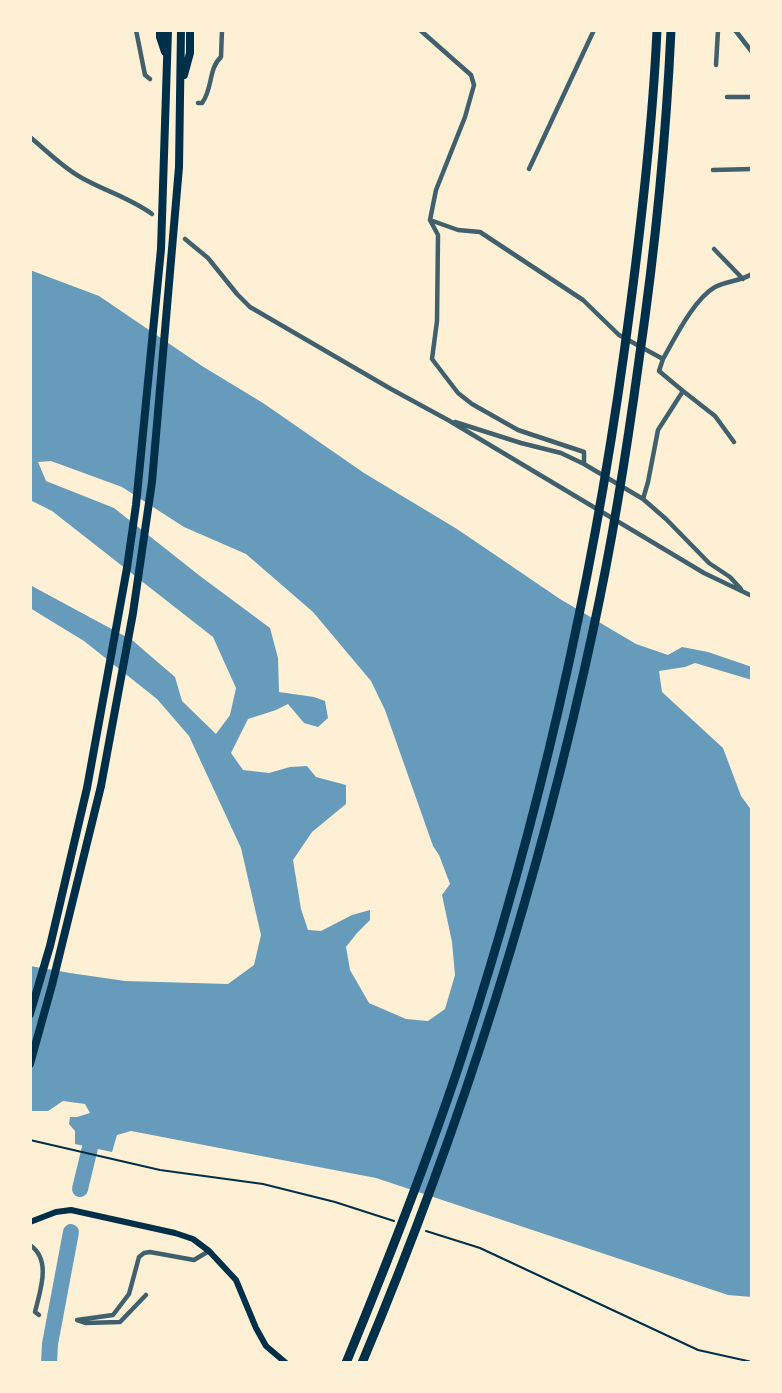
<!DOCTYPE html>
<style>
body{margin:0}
#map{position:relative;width:782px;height:1393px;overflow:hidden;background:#fdf0d5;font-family:"Roboto Serif",serif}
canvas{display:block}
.frame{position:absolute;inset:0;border:32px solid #fdf0d5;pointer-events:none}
</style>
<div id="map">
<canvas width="782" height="1393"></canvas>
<div class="frame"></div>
</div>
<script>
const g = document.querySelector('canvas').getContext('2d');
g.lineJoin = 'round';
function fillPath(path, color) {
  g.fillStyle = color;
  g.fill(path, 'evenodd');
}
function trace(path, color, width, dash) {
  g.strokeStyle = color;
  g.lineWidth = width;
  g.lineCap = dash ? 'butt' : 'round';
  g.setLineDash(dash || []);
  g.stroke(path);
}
const water = new Path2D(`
 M30,270L99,296L202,366L263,403L364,473L457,529L560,599L636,644L668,655L682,647L708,652L752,667V680L695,663L685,667L659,671L662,692L723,748L741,796L752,811V1297L728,1295L376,1178L131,1131L117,1135L112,1152L75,1144V1131L69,1124L70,1117H77L90,1113L85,1104L63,1101L48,1111H30V966L70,973L125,981L228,984L254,965L261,935L241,848L189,736L157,699L84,641L30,608V585L132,640L175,677L182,701L216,734L230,715L236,688L213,637L52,511L30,500ZM51,461L122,487L184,527L246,554L313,612L371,681L385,710L433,846L439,855L450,884L442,895L452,942L455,975L445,1009L428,1021L406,1019L369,1003L350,970L346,947L357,933L370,920V910L352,915L321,931L308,930L301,909L293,860L312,832L346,804V785L316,777L307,766L290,767L269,773L243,770L231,753L248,719L276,710L288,704L304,723L318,727L328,718L325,701L314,697L279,692L278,658L270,628L200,576L114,508L46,481L38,462Z`);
const river = new Path2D(`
 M80,1189L95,1127
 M49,1363L50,1344L71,1232`);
const path = new Path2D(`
 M30,1140L160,1170L263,1184L335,1202L394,1221
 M426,1231L480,1248L698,1350L752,1362`);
const minor = new Path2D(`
 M136,30L145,75L150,79
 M420,30L471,75L474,85L465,117L436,190L430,220L438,235L437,321L432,359L458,393L472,404L518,430L584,452V464
 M735,30L752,52
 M716,65L718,30
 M727,97H752
 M198,103H202C213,89 208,69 221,57L222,30
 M30,137C47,151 63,168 82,178C105,191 130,198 152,214
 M529,169L594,30
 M713,170L752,169
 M430,220L458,230L480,232L583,300L619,335L663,359
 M185,239L208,258L237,294L250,307L391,389L448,420L704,573L752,596
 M714,249L743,279
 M683,391L715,416L734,442
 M455,422L521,443L561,453L584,464L643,499L666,519L709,563L730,577L741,589
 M643,499L648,482L658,430L683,391L659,371L663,359C675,338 694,299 715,287C727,281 741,281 752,274
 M30,1245C52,1260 40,1291 35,1312L39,1315
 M146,1295L120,1322L86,1323L77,1320L113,1315L129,1294L139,1257L144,1253L150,1252L194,1260L209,1251`);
const secondary = new Path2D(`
 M30,1222L56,1212L71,1210L175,1233L193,1239L209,1251L236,1280L256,1328L266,1346L286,1363`);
const trunk = new Path2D(`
 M160,30V37L165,52
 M184,75L190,53V30
 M30,1014L50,946L87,788L127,568L136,505L161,249L168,30
 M30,1064L52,985L101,786L133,613L152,482L179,167L181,30`);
const motorway = new Path2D(`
 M346,1363C388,1261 429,1158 463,1053C538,823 591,592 624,353C639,245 652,138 657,30
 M362,1363C462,1125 540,878 594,626C613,538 627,449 639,360C655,250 666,140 671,30`);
fillPath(water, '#669bbc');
trace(river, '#669bbc', 16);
trace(path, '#003049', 2);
trace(minor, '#3f606c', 4.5);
trace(secondary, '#003049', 6);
trace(trunk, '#003049', 8);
trace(motorway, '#003049', 9);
</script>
